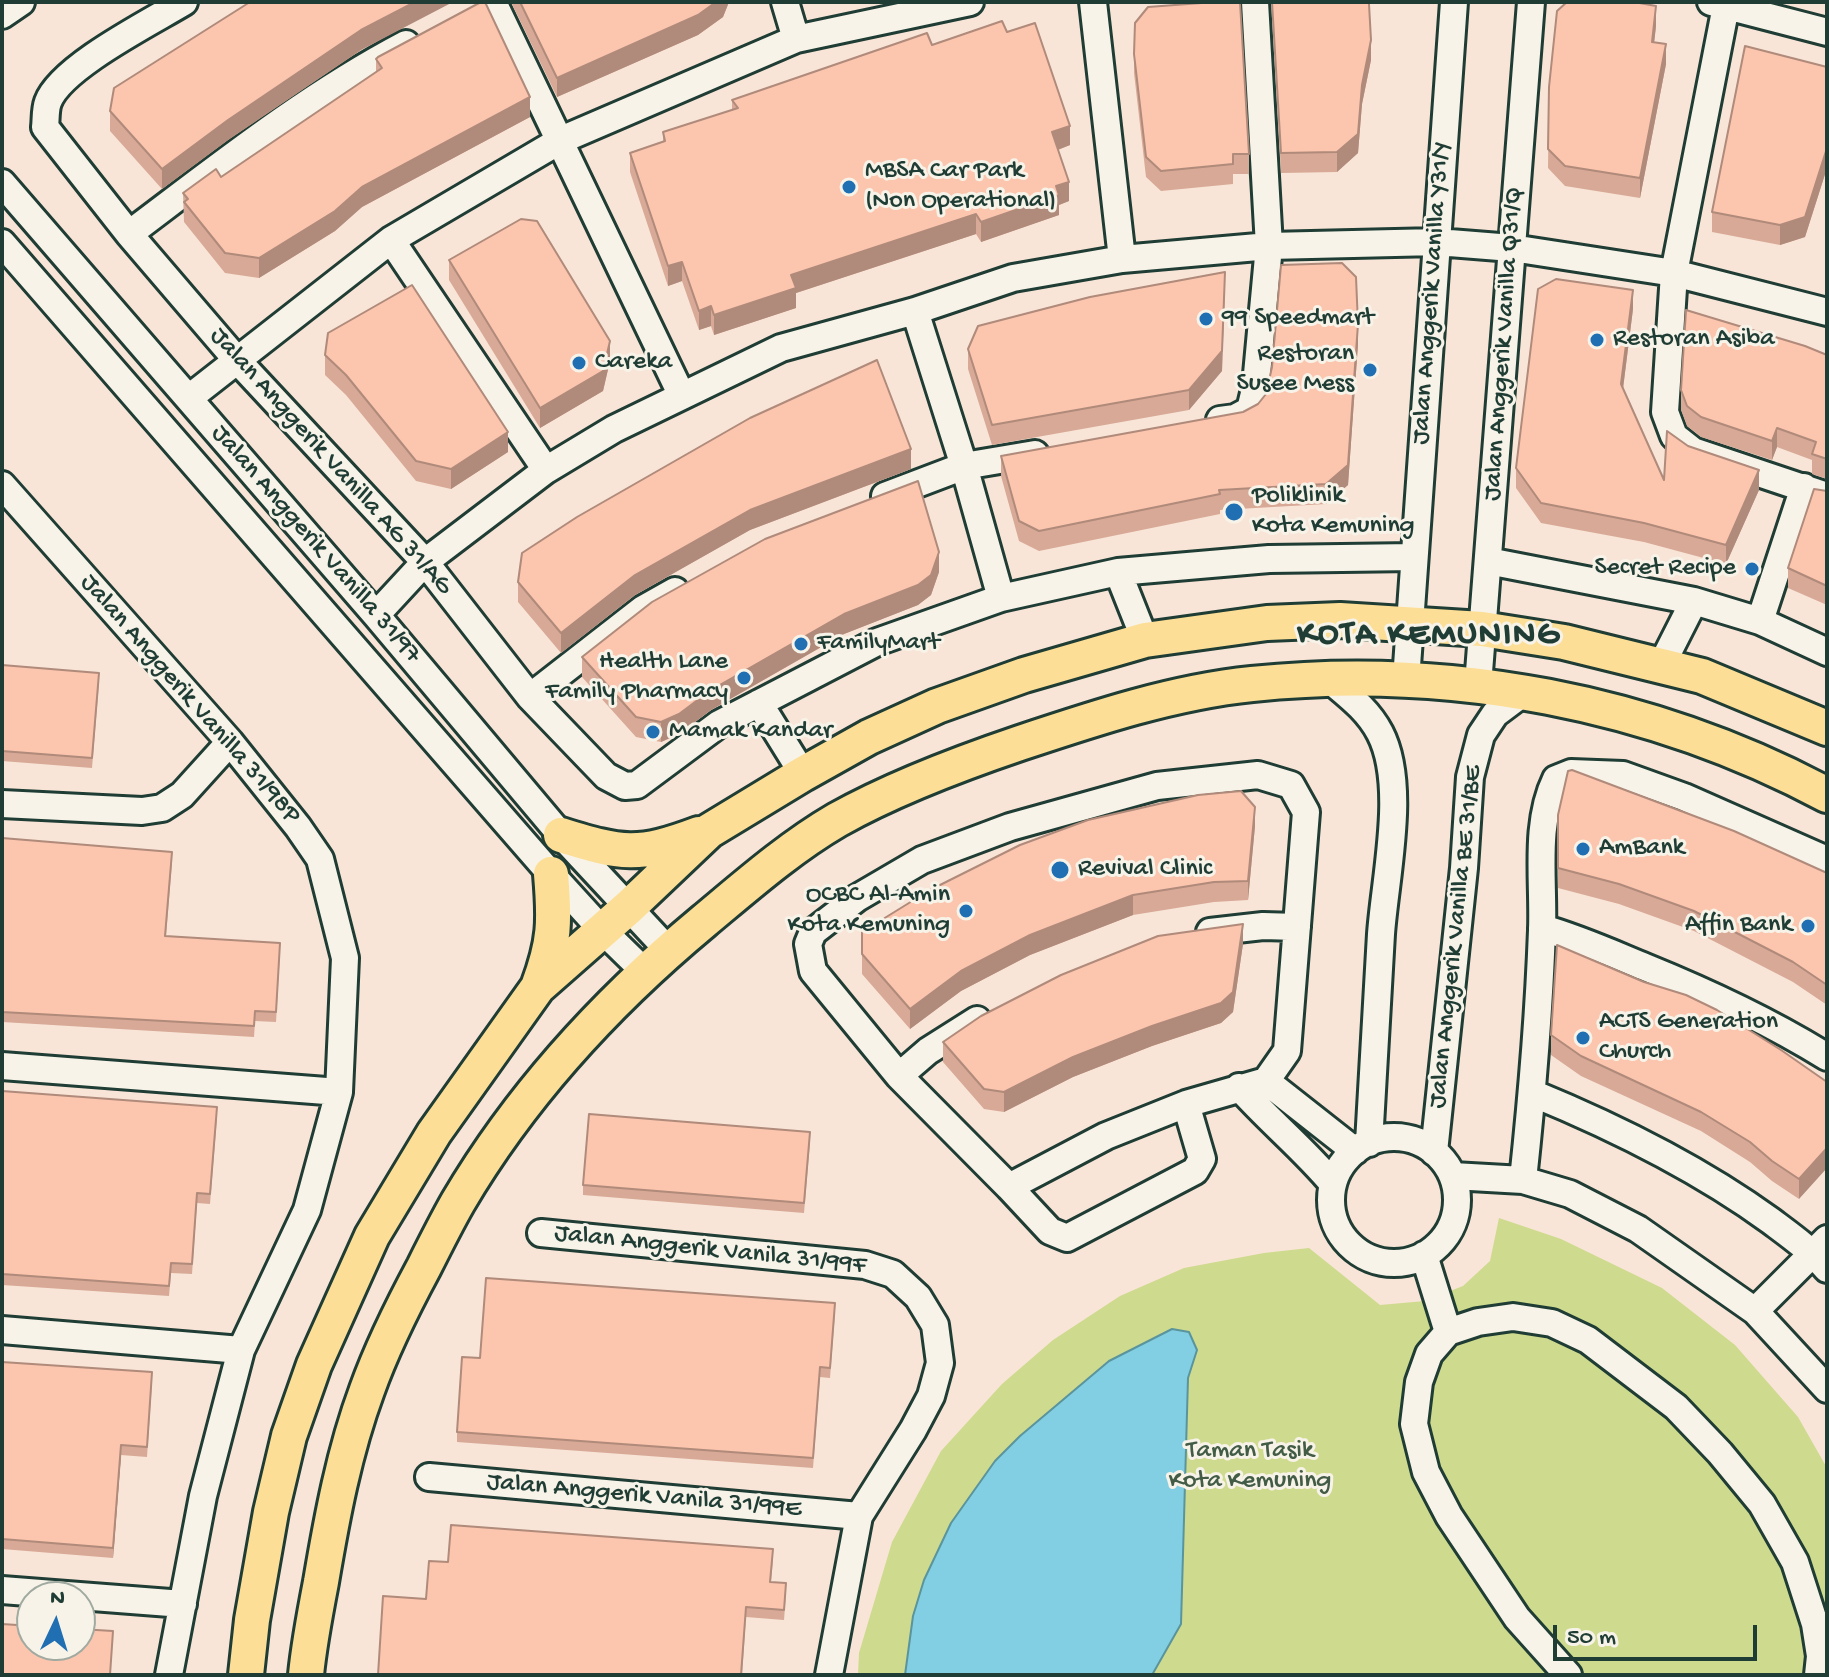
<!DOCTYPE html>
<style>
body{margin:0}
#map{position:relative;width:1829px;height:1677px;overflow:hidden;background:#f8e5d7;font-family:"Gochi Hand",sans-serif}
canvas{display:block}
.frame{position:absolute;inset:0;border:4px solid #1f3d34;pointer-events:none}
.north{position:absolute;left:16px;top:1581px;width:80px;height:80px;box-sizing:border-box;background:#f7f3e8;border:2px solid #a1aaa0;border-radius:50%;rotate:4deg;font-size:22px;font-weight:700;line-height:32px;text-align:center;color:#1f3d34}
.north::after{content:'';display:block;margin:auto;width:28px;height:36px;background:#1f6fb2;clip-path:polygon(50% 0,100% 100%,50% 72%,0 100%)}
.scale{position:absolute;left:1553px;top:1625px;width:204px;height:36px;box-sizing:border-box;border:4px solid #1f3d34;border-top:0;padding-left:10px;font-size:24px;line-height:28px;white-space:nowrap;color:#1f3d34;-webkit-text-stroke:6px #f7f3e8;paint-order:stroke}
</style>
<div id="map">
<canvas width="1829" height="1677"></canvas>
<div class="frame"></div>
<div class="north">N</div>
<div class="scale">50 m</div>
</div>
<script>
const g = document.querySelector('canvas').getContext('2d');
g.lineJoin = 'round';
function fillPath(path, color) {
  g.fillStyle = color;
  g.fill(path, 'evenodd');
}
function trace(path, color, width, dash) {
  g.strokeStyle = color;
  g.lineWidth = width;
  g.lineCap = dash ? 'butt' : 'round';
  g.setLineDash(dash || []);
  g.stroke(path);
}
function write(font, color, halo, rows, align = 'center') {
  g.font = font + ' "Gochi Hand",sans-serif';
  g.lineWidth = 6;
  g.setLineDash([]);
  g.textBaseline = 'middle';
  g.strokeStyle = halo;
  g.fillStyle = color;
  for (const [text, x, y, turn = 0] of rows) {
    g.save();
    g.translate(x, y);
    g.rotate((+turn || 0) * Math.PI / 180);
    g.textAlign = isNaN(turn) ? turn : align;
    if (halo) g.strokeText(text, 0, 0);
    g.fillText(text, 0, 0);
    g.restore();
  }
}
const green = new Path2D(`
 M1499,1218L1561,1239L1662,1288L1735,1345L1798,1417L1827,1468V1675H858L859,1653L892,1542L941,1451L1002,1384L1053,1340L1120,1296L1184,1268L1264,1253L1309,1248L1380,1305L1425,1301L1463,1286L1490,1261Z`);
const water = new Path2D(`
 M1172,1329L1189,1332L1197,1350L1188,1378L1181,1624L1152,1675H905L913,1616L924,1580L951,1523L995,1461L1020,1436L1109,1361Z`);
const minor = new Path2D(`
 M184,2C151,22 61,67 48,102C45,110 46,120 45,127L129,234L236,359L425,562L530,697L606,776L625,786L637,785L719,724L877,642L1001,598L1118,572L1269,559L1414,557
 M493,2L681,394
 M785,2L796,39
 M1093,2L1122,259
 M1711,2L1827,32
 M1726,6L1674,273L1665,412L1674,436L1693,451L1827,496
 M2,15L21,2
 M2,183L376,615L561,835L669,951
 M129,234C218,167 307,96 406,44
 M391,240L546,470
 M2,243L551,874L602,930L645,972
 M915,311L964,466L1001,598
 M189,398L391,240L561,140L796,39L970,2
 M1220,420L1235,418L1250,410L1256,385L1269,246L1255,2
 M2,485L230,742L298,827L320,859L345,958L339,1092L307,1210L241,1350L203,1496L169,1675
 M885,496L964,466L1035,454
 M1488,561L1694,601L1760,621L1827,652
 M1118,572L1145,640
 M376,615L425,562L546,470L614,429L781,348L915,311L1013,278L1122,259L1269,246L1437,242L1512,248L1674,273L1827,312
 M1760,621L1804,487
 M1661,666L1694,601
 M1330,680C1349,696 1368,710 1380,733C1407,785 1385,877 1381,934C1377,1003 1373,1073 1369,1143
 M1406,680L1454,2
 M1478,685L1531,2
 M530,697L643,609L675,591
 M759,703L803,774
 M1258,775L1291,785L1306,812L1287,1051L1266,1081L1186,1104L1106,1136L1009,1187L899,1076L813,971L808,944L813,932L857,898L922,860L1010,827L1157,786Z
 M2,804L142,811L162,808L182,795L230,742
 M1542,928C1578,938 1611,953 1645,967C1709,993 1769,1021 1827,1057
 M1210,932L1263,926L1297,927
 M2,1066L339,1092
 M899,1076L928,1051L977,1020
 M1266,1081L1355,1151
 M1239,1087C1269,1121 1304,1149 1333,1184
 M1532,1093C1615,1127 1698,1168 1771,1221C1791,1236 1811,1250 1827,1269
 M1331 1200a63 63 0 1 1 126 0a63 63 0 1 1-126 0Z
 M1434,1152L1464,868L1470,777L1481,735L1495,714L1523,693
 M1453,1176L1523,1180L1570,1194L1638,1229L1755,1311L1827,1389
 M1523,1180C1532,1096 1539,1013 1542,930C1544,881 1534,824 1556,779L1571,773L1623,775L1684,797L1827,860
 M1009,1187L1050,1231L1067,1238L1195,1171L1202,1159L1186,1104
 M541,1233L865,1265L893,1274L918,1297L935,1325L940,1363L931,1396L913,1430L859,1516L829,1675
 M1424,1255L1448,1332
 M1755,1311L1827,1239
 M2,1330L241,1350
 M429,1477L859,1516
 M2,1590L183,1604
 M1568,1675L1517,1618L1449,1516L1426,1472L1414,1424L1419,1382L1429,1354L1448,1332L1478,1322L1513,1317L1552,1323L1588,1340L1676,1407L1720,1453L1762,1504L1795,1562L1815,1624L1820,1656L1818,1675`);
const major = new Path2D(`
 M561,835C622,854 638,857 699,834
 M538,987C555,942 555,921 551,874
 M246,1675L252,1620L271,1512L289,1436L314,1365L372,1236L434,1133L538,987L629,907L709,831L803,774L869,737L937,706L1024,675L1145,640L1267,623L1340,620L1482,629L1564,642L1702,676L1827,728
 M306,1675C309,1644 315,1613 321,1582C332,1517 344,1452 367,1390C382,1348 403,1306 424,1267C435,1245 446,1223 458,1202C521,1095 609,1000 704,921C746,886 789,848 837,820C894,788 958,764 1020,743C1095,718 1173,692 1252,684C1449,663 1653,702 1827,795`);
const wall = new Path2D(`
 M511,2H729L723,17L698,35L557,97Z
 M1272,2L1371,60L1362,104L1358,153L1337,172L1281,173Z
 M1656,26L1654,42L1666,64L1640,198L1565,186L1548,168L1549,87Z
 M1007,32L1070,145L1058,150L1069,201L1059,205V215L981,242L976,234L796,293V308L714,335L711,326L699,330L682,281L668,286L630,172V153L663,142V132L732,110V100L932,45Z
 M361,50L228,140L162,189L110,131V111Z
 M1134,54L1249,154V174H1233V184L1161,191L1146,177L1134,73Z
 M376,59L530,117L362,207L335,231L259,278L225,273L184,222L183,193L221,177L376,72Z
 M1827,67V168L1805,237L1780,245L1712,232V212Z
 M449,260L610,361L603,391L540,428L449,280Z
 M1225,292L1222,371L1189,410L992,445L968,369V349Z
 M1633,309L1623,389L1664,480L1688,446L1759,490L1726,564L1644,542L1541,523L1516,488V468Z
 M1358,344L1348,485L1326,504L1220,510V514L1039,551L1019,541L1001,476V456L1243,412Z
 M325,355L508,452L451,489L416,481L346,395L325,375Z
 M1827,355V479L1812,474V460L1777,447L1772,460L1701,437L1687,426L1681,410V390Z
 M911,469L750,530L635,595L561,653L518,602V582Z
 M1827,491V605L1788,588V568Z
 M939,572L931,595L918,605L844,634L711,710L679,734L661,742L636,737L582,677V657Z
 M2,665L99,683L92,768L2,761Z
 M1558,815L1827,873V1005L1793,982L1694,931L1619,904L1558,888Z
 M1255,826L1248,900L1214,902L1133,915L1030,955L961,991L910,1029L862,974V932Z
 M2,838L172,862L166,936L280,953L276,1022L255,1021L254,1037L2,1022Z
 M1243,944L1233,1012L1221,1023L1152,1046L1073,1077L1004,1112L984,1109L943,1062V1042Z
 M1551,1035L1827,1082L1799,1199L1772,1181L1750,1162L1701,1131L1581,1076L1551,1055Z
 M2,1091L217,1117L210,1204L197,1203L192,1274L171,1273L169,1296L2,1285Z
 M810,1142L804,1213L583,1195V1185Z
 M835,1313L830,1378L820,1377L813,1468L457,1442V1432L480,1358Z
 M2,1362L152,1383L147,1457L121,1455L113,1558L2,1549Z
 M773,1559L771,1582L786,1593L784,1620L746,1617L742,1675H378L448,1562Z`);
const shadedWall = new Path2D(`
 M415,2H453L361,50L228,140L162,189V169L228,120L361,30Z
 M716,2H729L723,17L698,35L557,97V78Z
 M1656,6V26L1652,62V42Z
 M1371,40V60L1362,104L1358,153L1337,172V152L1362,85Z
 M1666,44V64L1640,198V178Z
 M530,97V117L362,207L335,231L259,278V258L362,187Z
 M1070,126V145L1052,152V132Z
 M1827,148V168L1805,237L1780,245V225Z
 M1069,182V201L1059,205V215L981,242V222L1056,186Z
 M976,214V234L796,293V308L714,335V315L791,275Z
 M682,262V281L668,286V266Z
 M1225,272L1222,371L1189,410V390Z
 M1633,290V309L1621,404V384Z
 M711,306V326L699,330V311Z
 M1358,324V344L1348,485L1326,504V484Z
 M610,341V361L603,391L540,428V408Z
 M1777,428V447L1772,460V441Z
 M508,432V452L451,489V469Z
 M911,449V469L750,530L635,595L561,653V633L635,575L750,510Z
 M1759,470V490L1726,564V545Z
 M939,552V572L931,595L918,605L844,634L711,710L679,734L661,742V722L711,690Z
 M1255,807V826L1248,900V881Z
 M1133,895V915L1030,955L961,991L910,1029V1009L961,971L1030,935Z
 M1243,924V944L1233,1012L1221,1023L1152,1046L1073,1077L1004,1112V1092Z
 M1827,1148V1168L1799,1199V1179Z
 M121,1445V1455L113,1558V1548Z`);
const building = new Path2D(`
 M250,2H415L361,30L228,120L162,169L110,111L114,88Z
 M481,2H485L530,97L362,187L335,211L259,258L225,253L184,202L188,199L183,193L216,169L221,177L382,68L376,59L378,57Z
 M520,2H716L698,15L557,78Z
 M1215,2H1240L1249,154H1233V164L1161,171L1146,157L1134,54L1135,23L1148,7Z
 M1272,2H1368L1369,4L1371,40L1362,85L1358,134L1337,152L1281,153Z
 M1567,2H1634L1656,6L1652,42L1666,44L1640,178L1565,166L1548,149L1549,87L1557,11Z
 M1002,21L1007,32L1035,23L1070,126L1052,132L1069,182L1056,186L1059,195L981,222L976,214L791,275L796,288L714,315L711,306L699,311L682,262L668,266L630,153L665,141L663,132L738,108L732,100L927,33L932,45Z
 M1745,46L1827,67V148L1805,217L1780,225L1712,212Z
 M521,219L537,221L610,341L603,371L540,408L449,260Z
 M1342,263L1356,277L1358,324L1348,465L1326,484L1219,490L1220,494L1039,531L1019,521L1001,456L1243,412L1258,404L1266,394L1272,367L1281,265Z
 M1225,272L1222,351L1189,390L992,425L968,349L978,326L1090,297Z
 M1556,279L1633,290L1621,384L1664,480L1667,431L1688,446L1759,470L1726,545L1644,523L1541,503L1516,468L1538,289Z
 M412,285L508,432L451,469L416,461L346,375L325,355L328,333Z
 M1686,310L1805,346L1827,355V459L1812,454L1816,442L1777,428L1772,441L1701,417L1687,406L1681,390Z
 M877,360L911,449L750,510L635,575L561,633L518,582L522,553L577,517L750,418Z
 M918,481L939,552L931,575L918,585L844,614L711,690L679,714L661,722L636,717L582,657L652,602L765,539Z
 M1814,489L1827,491V586L1788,568Z
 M2,665L99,673L92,758L2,751Z
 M1572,770L1734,831L1827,873V985L1793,962L1694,911L1619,884L1558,868V815L1568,771Z
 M1241,791L1255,807L1248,881L1214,882L1133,895L1030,935L961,971L910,1009L862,954V932L930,890L1020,845L1088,820L1198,795Z
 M2,838L172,852L165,936L280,943L276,1012L255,1011L254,1026L2,1012Z
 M1243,924L1233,992L1221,1003L1152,1026L1073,1057L1004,1092L984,1089L943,1042L981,1016L1061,975L1158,936Z
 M1557,945L1644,982L1686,995L1717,1010L1781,1050L1827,1082V1148L1799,1179L1772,1161L1750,1142L1701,1112L1581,1056L1551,1035Z
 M2,1091L217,1107L210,1194L197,1193L192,1264L171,1263L169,1286L2,1274Z
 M589,1114L810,1132L804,1203L583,1185Z
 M486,1278L835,1303L830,1368L820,1367L813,1458L457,1432L462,1357L480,1358Z
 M2,1362L152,1372L147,1447L121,1445L113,1548L2,1539Z
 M451,1525L773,1549L770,1582L786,1583L784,1610L746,1607L741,1675H378L383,1596L426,1599L429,1561L448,1562Z
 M2,1624L32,1626V1645H80V1629L113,1631L110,1675H2Z`);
const markers = [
 [849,187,8,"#1f6fb2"],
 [1206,319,8,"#1f6fb2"],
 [1597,340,8,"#1f6fb2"],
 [579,363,8,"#1f6fb2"],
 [1370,370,8,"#1f6fb2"],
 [1234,512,10,"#1f6fb2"],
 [1752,569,8,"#1f6fb2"],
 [801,644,8,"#1f6fb2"],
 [744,678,8,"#1f6fb2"],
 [653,732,8,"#1f6fb2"],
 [1583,849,8,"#1f6fb2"],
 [1060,870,10,"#1f6fb2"],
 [966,911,8,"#1f6fb2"],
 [1808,926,8,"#1f6fb2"],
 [1583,1038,8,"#1f6fb2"]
];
const poiNames = [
 ["MBSA Car Park",865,172],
 ["(Non Operational)",865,202],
 ["99 Speedmart",1222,319],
 ["Restoran Asiba",1613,340],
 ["Restoran",1354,355,"right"],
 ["Susee Mess",1354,385,"right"],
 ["Careka",595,363],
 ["Poliklinik",1252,497],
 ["Kota Kemuning",1252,527],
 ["Secret Recipe",1736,569,"right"],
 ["FamilyMart",817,644],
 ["Health Lane",728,663,"right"],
 ["Family Pharmacy",728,693,"right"],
 ["Mamak Kandar",669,732],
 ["AmBank",1599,849],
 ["Revival Clinic",1078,870],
 ["OCBC Al-Amin",950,896,"right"],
 ["Kota Kemuning",950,926,"right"],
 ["Affin Bank",1792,926,"right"],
 ["ACTS Generation",1599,1023],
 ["Church",1599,1053]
];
const streetNames = [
 ["Jalan Anggerik Vanilla Y31/Y",1433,293,-86],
 ["Jalan Anggerik Vanilla Q31/Q",1505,344,-86],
 ["Jalan Anggerik Vanilla AG 31/AG",330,462,48],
 ["Jalan Anggerik Vanilla 31/97",315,545,49],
 ["Jalan Anggerik Vanilla 31/98P",189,700,49],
 ["Jalan Anggerik Vanilla BE 31/BE",1457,937,-84],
 ["Jalan Anggerik Vanila 31/99F",710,1251,6],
 ["Jalan Anggerik Vanila 31/99E",644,1497,5]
];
const parkNames = [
 ["Taman Tasik",1250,1452],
 ["Kota Kemuning",1250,1482]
];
const districtNames = [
 ["KOTA KEMUNING",1429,637]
];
fillPath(green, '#ceda8d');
fillPath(water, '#82cee2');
trace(water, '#5a949c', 2);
trace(minor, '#1f3d34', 32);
trace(major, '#1f3d34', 40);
trace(minor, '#f7f3e8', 26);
trace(major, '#fcde96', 34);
fillPath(wall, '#d8a996');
fillPath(shadedWall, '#b08a7a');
fillPath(building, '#fbc5ae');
trace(building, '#b08a7a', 2);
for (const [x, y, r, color] of markers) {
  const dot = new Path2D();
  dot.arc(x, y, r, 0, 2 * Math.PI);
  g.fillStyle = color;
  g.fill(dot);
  trace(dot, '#f7f3e8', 3);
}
write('26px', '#1f3d34', '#f7f3e8', poiNames, 'left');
write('26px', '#1f3d34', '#f7f3e8', streetNames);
write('26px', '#425c46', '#f7f3e8', parkNames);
g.letterSpacing = '2px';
write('bold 34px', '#1f3d34', '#f7f3e8', districtNames);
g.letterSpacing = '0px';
</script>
